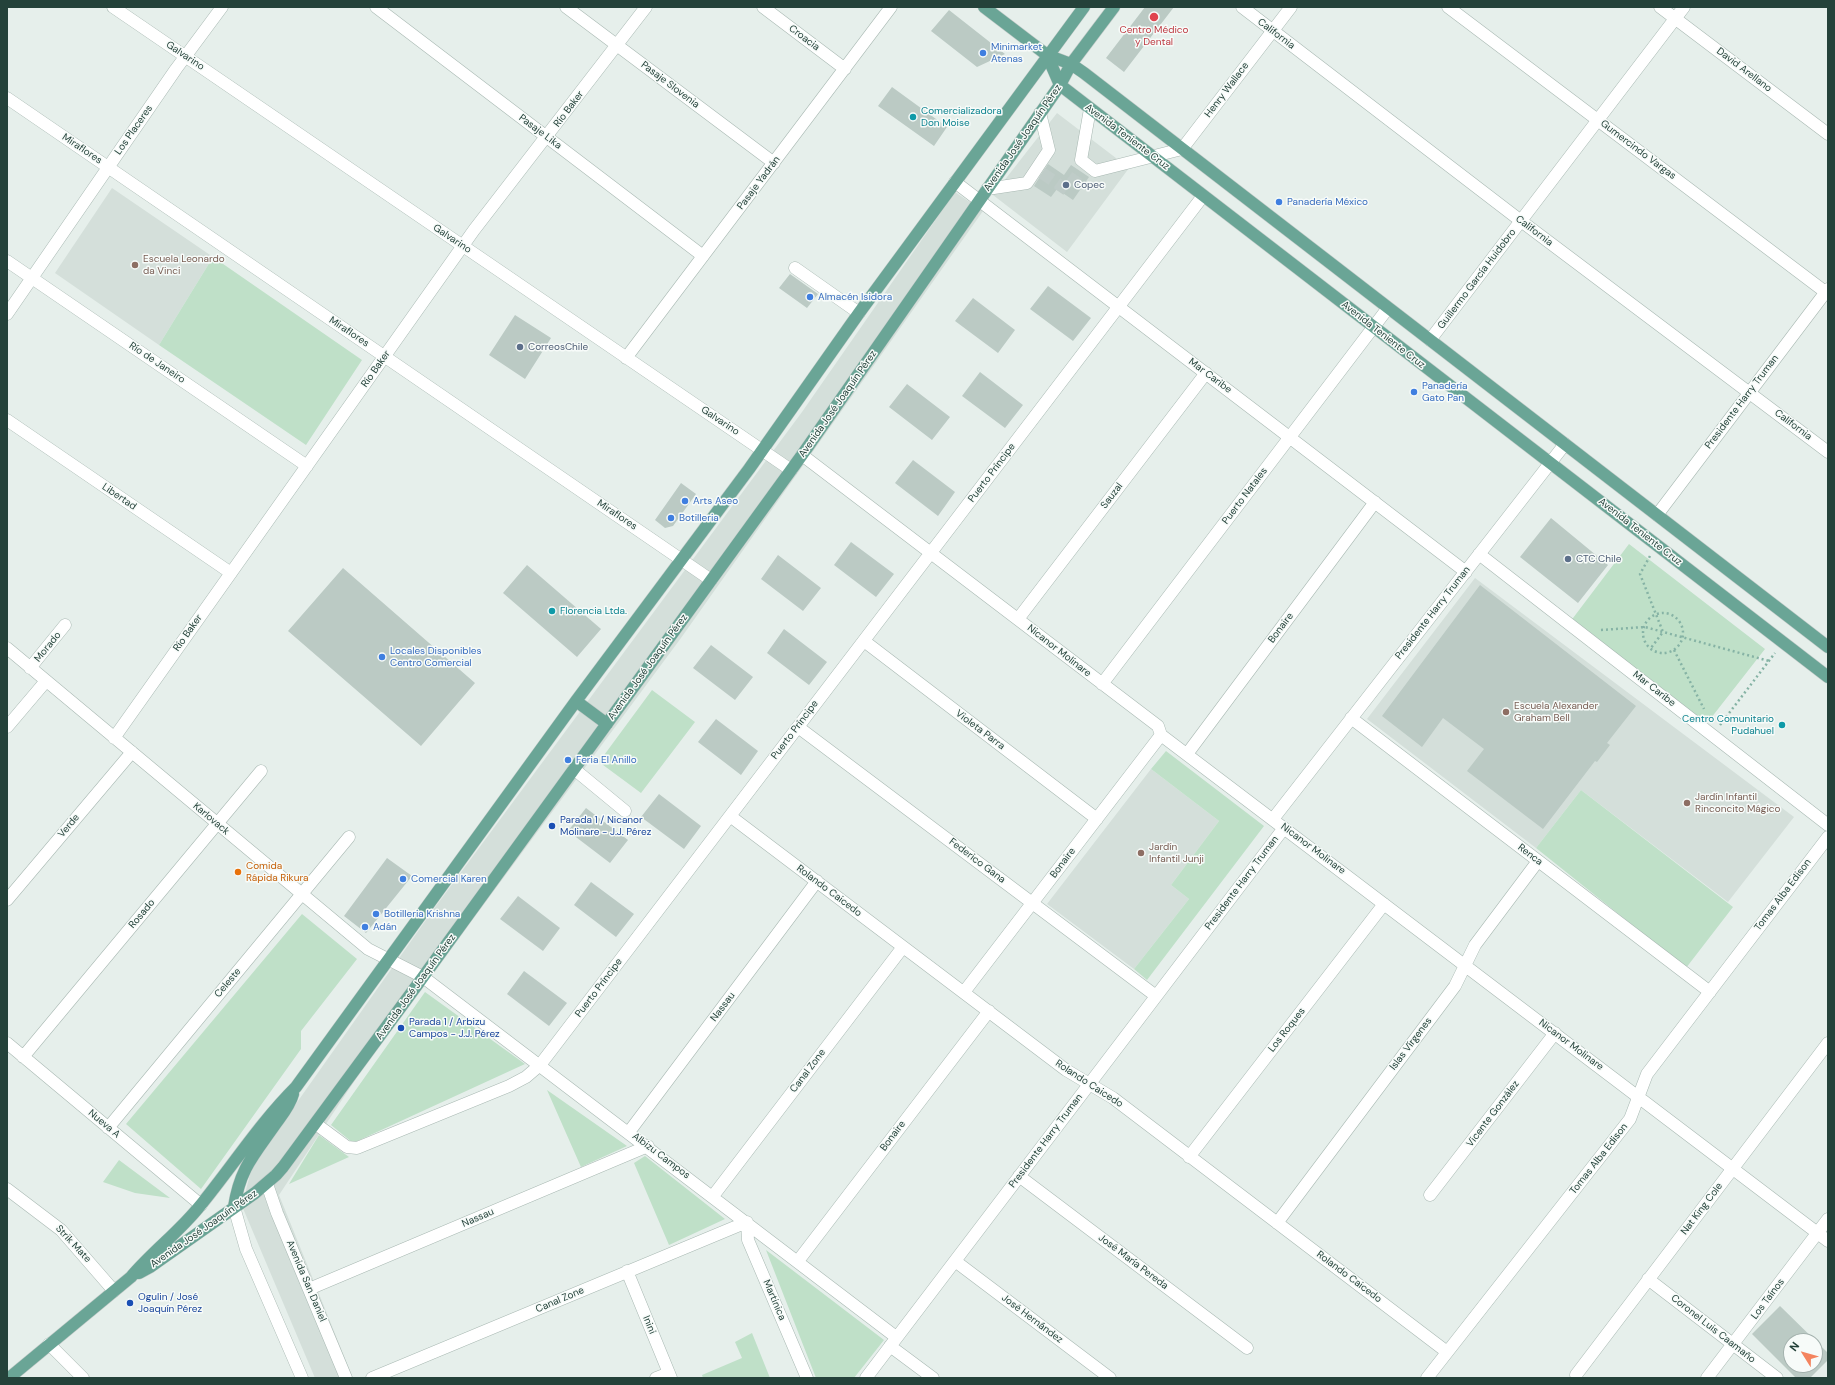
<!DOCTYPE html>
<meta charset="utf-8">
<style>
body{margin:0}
#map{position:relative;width:1835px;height:1385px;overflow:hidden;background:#e6efeb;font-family:"DM Sans",sans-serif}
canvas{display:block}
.frame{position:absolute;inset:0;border:8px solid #24423a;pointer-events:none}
.north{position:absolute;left:1783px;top:1333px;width:40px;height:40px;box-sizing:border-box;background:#f7fbf9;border:1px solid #a3b1ad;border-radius:50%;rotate:307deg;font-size:11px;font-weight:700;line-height:16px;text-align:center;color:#24423a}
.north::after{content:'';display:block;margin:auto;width:14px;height:18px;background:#f4845f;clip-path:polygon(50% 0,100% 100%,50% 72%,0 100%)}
</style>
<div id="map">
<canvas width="1835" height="1385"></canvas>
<div class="frame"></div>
<div class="north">N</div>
</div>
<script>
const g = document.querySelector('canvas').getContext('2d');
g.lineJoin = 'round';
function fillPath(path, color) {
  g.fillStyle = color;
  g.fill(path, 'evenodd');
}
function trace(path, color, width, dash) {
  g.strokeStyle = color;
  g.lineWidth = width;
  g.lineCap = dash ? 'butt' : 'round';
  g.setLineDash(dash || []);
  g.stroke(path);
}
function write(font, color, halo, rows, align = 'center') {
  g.font = font + ' "DM Sans",sans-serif';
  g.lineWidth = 3;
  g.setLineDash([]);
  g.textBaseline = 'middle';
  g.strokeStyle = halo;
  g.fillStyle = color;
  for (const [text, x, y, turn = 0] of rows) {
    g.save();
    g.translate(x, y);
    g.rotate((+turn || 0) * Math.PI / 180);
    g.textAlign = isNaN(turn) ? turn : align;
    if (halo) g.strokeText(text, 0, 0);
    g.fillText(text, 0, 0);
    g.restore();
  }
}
const built = new Path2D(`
 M1057,113L1129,168L1067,252L993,195Z
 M112,188L213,257L159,345L55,273Z
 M955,192L983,211L681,638L367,1062L279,1195L353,1378H315L242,1206L252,1166L433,910L802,412Z
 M1475,578L1794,817L1728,902L1581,790L1536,848L1367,719Z
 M1151,769L1219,821L1171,885L1189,899L1134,969L1047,904Z`);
const green = new Path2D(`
 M213,257L362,360L306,445L159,345Z
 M1629,544L1765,649L1704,727L1570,622Z
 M652,690L695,722L641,793L599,762Z
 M1166,751L1264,826L1147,980L1134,969L1189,899L1171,885L1219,821L1151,769Z
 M1581,790L1733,907L1686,968L1536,848Z
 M302,914L357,959L301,1031V1049L201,1189L126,1124Z
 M425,992L525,1064L353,1143L331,1125Z
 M547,1090L627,1146L581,1167Z
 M319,1135L349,1157L289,1184Z
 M645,1156L725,1219L669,1245L634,1163Z
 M119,1160L170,1198L135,1193L103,1182Z
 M766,1250L884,1340L854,1378H816Z
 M752,1333L770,1378H703L702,1375L742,1358L735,1342Z`);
const building = new Path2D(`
 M1145,7H1174L1124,72L1106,58Z
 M949,10L1005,54L977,67L931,31Z
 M892,87L947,127L934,146L878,106Z
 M1048,164L1064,175L1071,165L1089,177L1073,200L1057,189L1051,197L1034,186Z
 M790,274L818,294L807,308L779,288Z
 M1048,286L1091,318L1073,341L1030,309Z
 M973,298L1015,330L998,353L955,321Z
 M515,315L551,338L525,379L489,355Z
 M980,372L1023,405L1005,428L962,396Z
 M907,384L950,417L932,440L889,407Z
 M913,460L955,492L938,516L895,483Z
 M681,483L696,494L673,526L665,528L655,520Z
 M1551,518L1608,565L1578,603L1520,557Z
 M851,542L894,574L876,597L834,565Z
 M778,555L821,588L803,611L761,579Z
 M527,565L601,629L577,657L503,593Z
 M343,568L475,683L421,746L288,631Z
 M1480,585L1636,706L1607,743L1610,745L1597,762L1595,761L1543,829L1467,771L1484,749L1443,718L1422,747L1382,716Z
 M784,629L827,662L809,685L767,653Z
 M711,645L753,677L735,700L693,668Z
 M716,719L758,751L741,775L698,742Z
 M659,794L701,826L684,849L641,817Z
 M586,808L628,840L610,863L568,831Z
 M387,858L412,876L366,933L344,916Z
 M591,882L634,914L616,937L574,905Z
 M518,896L560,928L543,951L500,919Z
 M524,971L567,1003L549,1026L507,994Z
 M1780,1306L1828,1353V1360L1810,1378H1796L1752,1334ZM1791,1341H1815V1365H1791Z`);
const minorTunnel = new Path2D(`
 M1042,173L1067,190L1080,171`);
const path = new Path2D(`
 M1650,556L1640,574L1663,632L1651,648
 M1643 633a20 20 0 1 1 40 0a20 20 0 1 1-40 0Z
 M1601,630L1645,627L1769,661
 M1674,650L1704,709
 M1720,725L1775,653`);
const minor = new Path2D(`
 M113,7L791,470
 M376,7L703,256
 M566,7L774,163
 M763,7L845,69
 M1242,7L1521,221L1828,452
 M1448,7L1828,294
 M1660,7L1828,134
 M7,98L711,580
 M1090,109L1081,160L1095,171L1182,149L1291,7
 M955,182L1466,572
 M987,189L1027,183L1049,150L1040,113
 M7,261L307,466
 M795,268L859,313
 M7,314L176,69L222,7
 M1430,340L1684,7
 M626,358L891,7
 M7,420L231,573
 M802,455L1158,726L1161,735L1828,1241
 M1657,515L1828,289
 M1479,554L1828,825
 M1018,619L1206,373
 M864,641L1097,819
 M7,648L368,949L423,977L896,1337
 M30,668L65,625
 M1102,684L1388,308
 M1351,718L1710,992
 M7,727L46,681
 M798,727L1156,996
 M114,738L474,230L646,7
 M1187,754L1375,502
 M574,769L625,811
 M730,816L1066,1070L1113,1098L1447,1352
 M1273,819L1565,444
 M7,900L132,752
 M964,992L1161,735
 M7,1043L201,1205
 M23,1057L261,771
 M316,1124L347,1147L357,1148L509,1086L526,1077L540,1065L1203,196
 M108,1128L349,837
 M629,1132L817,881
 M1189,1157L1384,904
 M1019,1176L1247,1348
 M267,1184L277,1213L346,1378
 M7,1189L61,1230L114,1291
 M1430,1195L1555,1033
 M713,1196L903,947
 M234,1207L246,1249L302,1378
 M747,1222L748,1240L807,1378
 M1277,1223L1455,986L1475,945L1538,861
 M798,1261L989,1011
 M955,1261L1110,1378
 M627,1271L671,1378
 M1648,1279L1777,1378
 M309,1289L648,1146
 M49,1344L83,1378
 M890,1346L933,1378
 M1576,1375L1828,1043
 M372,1378L747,1222
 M656,1378L669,1373
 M866,1378L1284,828
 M1427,1378L1630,1119L1647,1074L1828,837
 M1707,1378L1828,1219`);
const major = new Path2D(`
 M984,7L1047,55L1071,64L1084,73L1828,647
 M1047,55L1060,85L1828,677
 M576,701L607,724
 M234,1207C240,1169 253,1156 274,1126C281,1116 290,1106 293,1094
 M139,1273L150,1267L255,1193L276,1175L283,1167L423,977L802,455L1060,85L1071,64L1114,7
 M9,1378L131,1277C152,1252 179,1232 199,1207C232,1167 259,1124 296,1087L576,701L749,469L859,313L1084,7`);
const markers = [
 [1154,17,5,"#e0444e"],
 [983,53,4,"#3f7fe0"],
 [913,117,4,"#0f9aa8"],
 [1066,185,4,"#5c6f8a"],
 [1279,202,4,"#3f7fe0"],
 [135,265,4,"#8d6e63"],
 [810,297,4,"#3f7fe0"],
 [520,347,4,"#5c6f8a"],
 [1414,392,4,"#3f7fe0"],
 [685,501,4,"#3f7fe0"],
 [671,518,4,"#3f7fe0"],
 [1568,559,4,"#5c6f8a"],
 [552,611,4,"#0f9aa8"],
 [382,657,4,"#3f7fe0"],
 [1506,712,4,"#8d6e63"],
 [1782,725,4,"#0f9aa8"],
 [568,760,4,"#3f7fe0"],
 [1687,803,4,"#8d6e63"],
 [552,826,4,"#1a4fb4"],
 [1141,853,4,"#8d6e63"],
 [238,872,4,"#e8710a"],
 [403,879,4,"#3f7fe0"],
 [376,914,4,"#3f7fe0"],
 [365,927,4,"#3f7fe0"],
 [401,1028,4,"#1a4fb4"],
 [130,1303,4,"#1a4fb4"]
];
const healthNames = [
 ["Centro Médico",1154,30],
 ["y Dental",1154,42]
];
const streetNames = [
 ["California",1276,34,37],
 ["Croacia",804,38,37],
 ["Galvarino",185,56,34],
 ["David Arellano",1744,70,37],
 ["Pasaje Slovenia",670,85,37],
 ["Henry Wallace",1227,90,-53],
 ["Río Baker",569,109,-53],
 ["Los Placeres",134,130,-55],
 ["Pasaje Lika",540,132,37],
 ["Avenida Teniente Cruz",1127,137,37],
 ["Avenida José Joaquín Pérez",1023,138,-55],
 ["Miraflores",82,149,34],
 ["Gumercindo Vargas",1638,150,37],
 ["Pasaje Yadrán",759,183,-53],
 ["California",1534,231,37],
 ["Galvarino",452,239,34],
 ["Guillermo García Huidobro",1477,279,-53],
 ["Miraflores",349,332,34],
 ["Avenida Teniente Cruz",1383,335,38],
 ["Río de Janeiro",157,363,34],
 ["Río Baker",376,369,-55],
 ["Mar Caribe",1210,376,37],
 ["Presidente Harry Truman",1742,402,-53],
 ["Avenida José Joaquín Pérez",838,404,-55],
 ["Galvarino",720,421,34],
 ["California",1793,425,37],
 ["Puerto Príncipe",992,473,-53],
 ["Sauzal",1112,496,-53],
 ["Puerto Natales",1245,496,-53],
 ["Libertad",119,497,34],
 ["Miraflores",617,515,34],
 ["Avenida Teniente Cruz",1640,532,38],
 ["Presidente Harry Truman",1433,613,-52],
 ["Bonaire",1281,628,-53],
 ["Río Baker",188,633,-55],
 ["Morado",48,647,-51],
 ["Nicanor Molinare",1059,651,38],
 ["Avenida José Joaquín Pérez",648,667,-54],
 ["Mar Caribe",1654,689,38],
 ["Puerto Príncipe",795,730,-53],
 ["Violeta Parra",980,730,37],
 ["Karlovack",211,819,40],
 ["Verde",69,826,-50],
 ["Nicanor Molinare",1313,849,37],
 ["Renca",1530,855,37],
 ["Federico Gana",977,861,37],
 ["Bonaire",1063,863,-53],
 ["Presidente Harry Truman",1242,883,-53],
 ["Rolando Caicedo",829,891,37],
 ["Tomas Alba Edison",1783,895,-53],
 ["Rosado",142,914,-50],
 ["Celeste",228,983,-50],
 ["Avenida José Joaquín Pérez",416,987,-54],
 ["Puerto Príncipe",599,988,-53],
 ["Nassau",723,1007,-53],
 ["Los Roques",1287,1030,-52],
 ["Islas Vírgenes",1411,1044,-53],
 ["Nicanor Molinare",1571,1045,37],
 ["Canal Zone",808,1071,-53],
 ["Rolando Caicedo",1089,1084,33],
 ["Vicente González",1493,1114,-53],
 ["Nueva A",104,1124,40],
 ["Bonaire",893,1136,-53],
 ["Presidente Harry Truman",1046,1141,-53],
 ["Albizu Campos",661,1156,37],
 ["Tomas Alba Edison",1599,1159,-52],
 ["Nat King Cole",1702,1209,-53],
 ["Nassau",478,1218,-23],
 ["Avenida José Joaquín Pérez",204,1229,-35],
 ["Strik Mate",73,1244,47],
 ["José María Pereda",1133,1262,37],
 ["Rolando Caicedo",1349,1277,37],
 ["Avenida San Daniel",306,1281,67],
 ["Los Taínos",1768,1299,-53],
 ["Canal Zone",560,1300,-23],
 ["Martinica",774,1300,67],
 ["José Hernández",1032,1319,37],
 ["Inini",649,1325,68],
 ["Coronel Luis Caamaño",1713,1329,38]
];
const shopNames = [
 ["Minimarket",991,47],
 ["Atenas",991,59],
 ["Panadería México",1287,202],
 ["Almacén Isidora",818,297],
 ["Panadería",1422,386],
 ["Gato Pan",1422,398],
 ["Arts Aseo",693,501],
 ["Botilleria",679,518],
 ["Locales Disponibles",390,651],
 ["Centro Comercial",390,663],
 ["Feria El Anillo",576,760],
 ["Comercial Karen",411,879],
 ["Botilleria Krishna",384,914],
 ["Adán",373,927]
];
const cultureNames = [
 ["Comercializadora",921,111],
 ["Don Moise",921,123],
 ["Florencia Ltda.",560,611],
 ["Centro Comunitario",1774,719,"right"],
 ["Pudahuel",1774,731,"right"]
];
const serviceNames = [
 ["Copec",1074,185],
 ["CorreosChile",528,347],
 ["CTC Chile",1576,559]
];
const educationNames = [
 ["Escuela Leonardo",143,259],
 ["da Vinci",143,271],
 ["Escuela Alexander",1514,706],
 ["Graham Bell",1514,718],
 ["Jardín Infantil",1695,797],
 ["Rinconcito Mágico",1695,809],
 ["Jardín",1149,847],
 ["Infantil Junji",1149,859]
];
const transitNames = [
 ["Parada 1 / Nicanor",560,820],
 ["Molinare - J.J. Pérez",560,832],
 ["Parada 1 / Arbizu",409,1022],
 ["Campos - J.J. Pérez",409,1034],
 ["Ogulin / José",138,1297],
 ["Joaquín Pérez",138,1309]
];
const foodNames = [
 ["Comida",246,866],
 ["Rápida Rikura",246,878]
];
fillPath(built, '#d4dfda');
fillPath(green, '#bfe0c8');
fillPath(building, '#bbcac4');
trace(minorTunnel, '#bfccc8', 12, [12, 6]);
trace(minor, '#a8b8b2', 13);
trace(major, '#c2cac8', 13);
trace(path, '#86b3a5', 2.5, [2, 3]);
trace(minor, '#fff', 12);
trace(major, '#6aa596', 12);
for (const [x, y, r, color] of markers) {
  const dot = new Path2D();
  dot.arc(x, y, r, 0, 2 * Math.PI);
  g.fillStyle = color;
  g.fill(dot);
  trace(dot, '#f7fbf9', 1.5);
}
write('10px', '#be3a42', '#f7fbf9', healthNames);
write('10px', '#24423a', '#f7fbf9', streetNames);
write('10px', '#366cbe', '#f7fbf9', shopNames, 'left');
write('10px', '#0d838f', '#f7fbf9', cultureNames, 'left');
write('10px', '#4e5e75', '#f7fbf9', serviceNames, 'left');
write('10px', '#785e54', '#f7fbf9', educationNames, 'left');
write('10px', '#164399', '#f7fbf9', transitNames, 'left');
write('10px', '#c56008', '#f7fbf9', foodNames, 'left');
</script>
